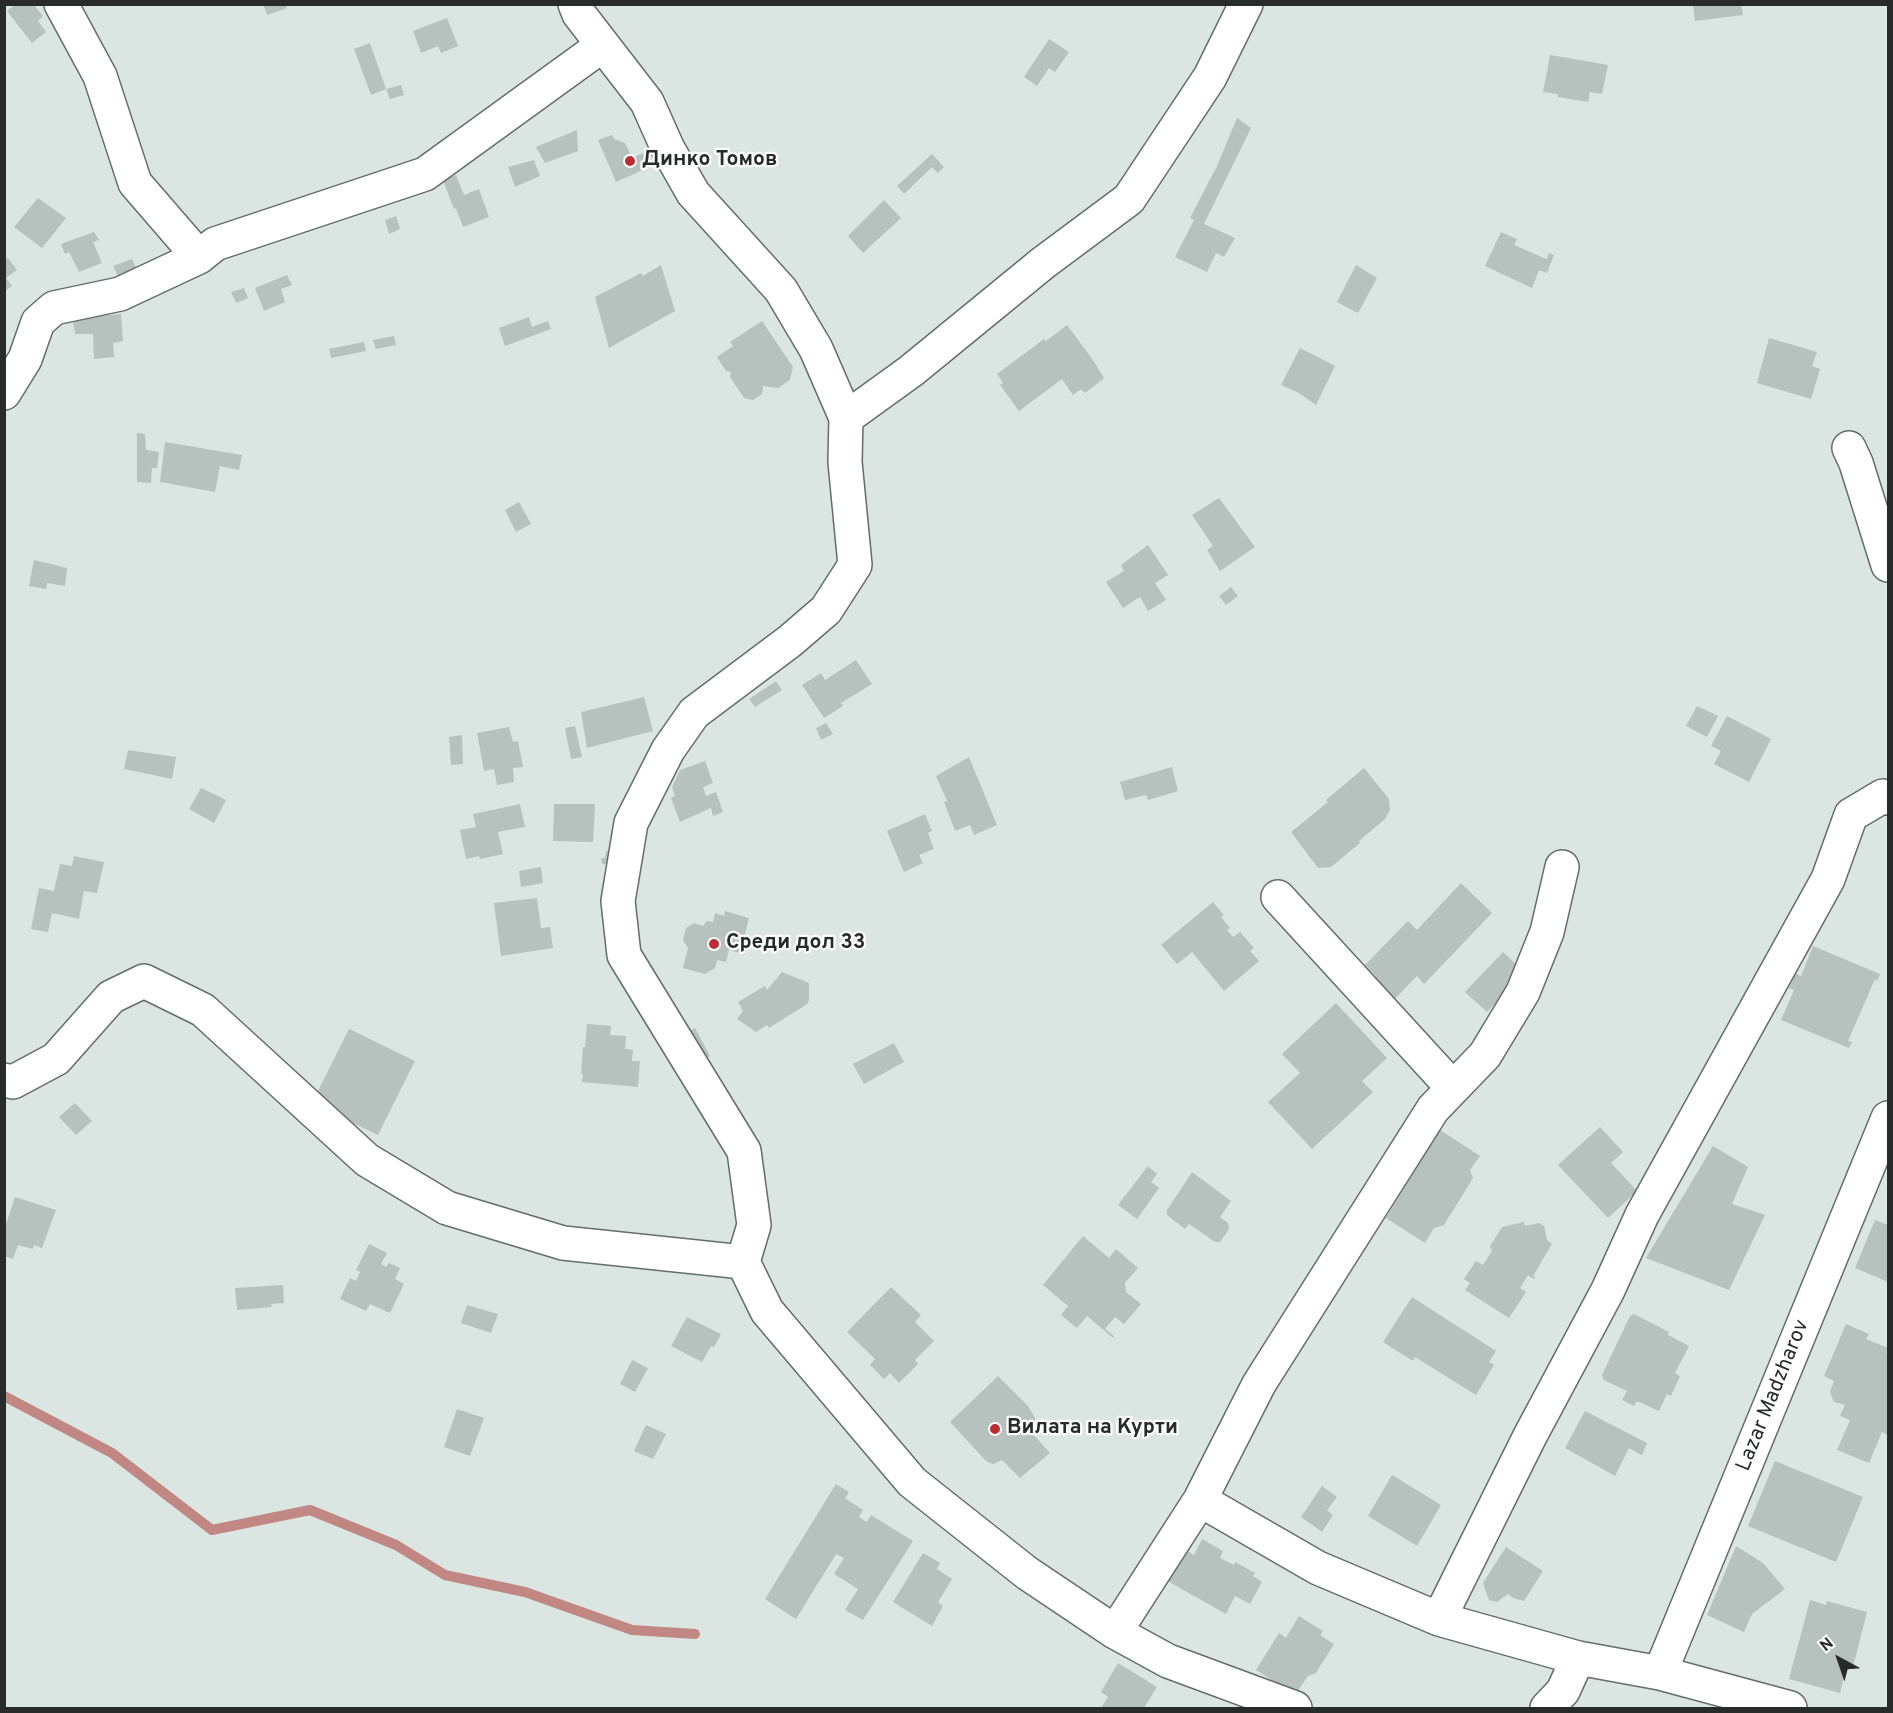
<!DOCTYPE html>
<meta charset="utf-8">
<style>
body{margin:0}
#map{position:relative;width:1893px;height:1713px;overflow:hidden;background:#dbe6e3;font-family:Overpass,sans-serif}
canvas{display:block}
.frame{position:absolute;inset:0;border:6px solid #272b29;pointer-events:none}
.north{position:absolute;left:1809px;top:1629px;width:60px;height:60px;-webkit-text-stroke:4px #fff;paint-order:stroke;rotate:320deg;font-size:16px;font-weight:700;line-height:24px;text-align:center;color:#272b29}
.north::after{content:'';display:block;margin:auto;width:21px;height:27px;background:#272b29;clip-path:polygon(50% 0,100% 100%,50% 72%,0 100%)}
</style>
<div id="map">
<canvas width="1893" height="1713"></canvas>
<div class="frame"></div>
<div class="north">N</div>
</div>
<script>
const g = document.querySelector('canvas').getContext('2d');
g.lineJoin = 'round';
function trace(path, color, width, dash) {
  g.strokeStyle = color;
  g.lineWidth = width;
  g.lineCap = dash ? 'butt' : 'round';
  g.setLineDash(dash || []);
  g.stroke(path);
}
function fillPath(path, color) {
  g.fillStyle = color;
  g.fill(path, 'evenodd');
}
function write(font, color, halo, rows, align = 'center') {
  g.font = font + ' Overpass,sans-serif';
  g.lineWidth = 4.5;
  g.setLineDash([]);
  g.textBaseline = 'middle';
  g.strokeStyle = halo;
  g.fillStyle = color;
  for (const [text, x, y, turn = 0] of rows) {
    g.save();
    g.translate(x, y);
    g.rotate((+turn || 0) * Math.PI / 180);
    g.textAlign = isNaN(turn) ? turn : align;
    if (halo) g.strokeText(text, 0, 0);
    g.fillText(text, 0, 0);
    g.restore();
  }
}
const stream = new Path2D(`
 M4,1396L112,1453L212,1530L310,1510L396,1545L445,1575L525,1592L632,1630L695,1634`);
const building = new Path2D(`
 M16,4H33L43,16L38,21L46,32L32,43L7,11Z
 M263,4H285L287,8L267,15Z
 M1693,4H1741L1743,15L1695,21Z
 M447,18L458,46L441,53L438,46L421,53L413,31Z
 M1049,39L1069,52L1055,72L1049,68L1037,86L1024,77Z
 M370,43L386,89L371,95L354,49Z
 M1550,55L1608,65L1602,94L1590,92L1588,102L1558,97V94L1543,92Z
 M401,85L404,95L390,99L386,89Z
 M1237,118L1251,128L1204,224L1235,238L1224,257L1216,253L1207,272L1175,257L1194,220L1190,218L1217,166Z
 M577,130L578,151L545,163L536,147Z
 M612,135L614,139L625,143L632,158L647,151L654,165L616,182L598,140Z
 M932,154L944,167L938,173L932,167L904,194L897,186Z
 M534,160L540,176L515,187L508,167Z
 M456,175L464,195L479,189L489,217L463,227L456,208L454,209L443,180Z
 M38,198L66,218L42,248L14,227Z
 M884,200L901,218L863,253L848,236Z
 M396,216L400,229L389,234L385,220Z
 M94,232L99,240L93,242L102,263L79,272L69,252L65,254L61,244Z
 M1501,232L1517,239L1514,245L1544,258L1547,259L1549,253L1554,255L1547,273L1539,270L1532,288L1485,266Z
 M8,258L17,270L6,278L12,286L4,292V260Z
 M132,259L137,270L119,278L113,266Z
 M661,265L675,311L609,348L595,297L641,273L643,276Z
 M1356,265L1377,278L1358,313L1337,302Z
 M287,275L292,285L281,289L285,302L264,311L255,288Z
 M244,288L248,298L236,303L231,292Z
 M121,314L123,341L113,343L114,357L94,359L93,334H75L73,318Z
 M529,317L532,327L548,321L551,329L505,346L499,328Z
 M762,321L793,367L790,380L778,388L763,386L762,394L753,400L744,398L730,377L731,372L726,371L717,357L733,346L730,342Z
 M1067,325L1093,360L1104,378L1085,393L1081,389L1073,395L1062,379L1019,411L1000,385L1003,383L997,374L1044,339L1046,341Z
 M394,336L396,345L376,349L373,340Z
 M1769,338L1817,352L1812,366L1820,369L1811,399L1757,383Z
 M364,342L366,351L331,358L329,349Z
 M1300,348L1335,366L1316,405L1299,393L1281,385Z
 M137,433L145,434L146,450L159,452L157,468H152L151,483L137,482Z
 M165,442L242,455L239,470L220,466L215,492L160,482Z
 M1219,498L1255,547L1220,571L1207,550L1213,546L1192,515Z
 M519,502L531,524L516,532L505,510Z
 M1148,545L1168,575L1155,583L1166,600L1148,611L1140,597L1123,608L1106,582L1124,571L1121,565Z
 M34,560L67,568L65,586L47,583L46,589L29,586Z
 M1231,587L1238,596L1226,605L1219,596Z
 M856,660L872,684L841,703L843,706L824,718L802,685L821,673L825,680Z
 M776,681L782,690L755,707L749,699Z
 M644,697L653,731L587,748L581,712Z
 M1697,706L1718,716L1707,737L1686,726Z
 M1727,716L1771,739L1749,782L1714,764L1721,751L1711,746Z
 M826,723L833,734L821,740L816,728Z
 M575,726L582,757L571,759L565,728Z
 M509,727L513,742L518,741L523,767L513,768L514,782L497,785L494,769L484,771L477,733Z
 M462,735L463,764L451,765L449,737Z
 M128,750L176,757L172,779L124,769Z
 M969,757L997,825L974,835L970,825L955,831L944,802L947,801L936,776Z
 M705,761L713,783L703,787L706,796L716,792L723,812L713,816L711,808L680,822L671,798L675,796L672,787L680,770Z
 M1172,767L1178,791L1148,800L1146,795L1125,800L1120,782Z
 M1364,768L1389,799L1390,810L1385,819L1359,841L1360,843L1331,867L1318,868L1291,832L1328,802L1326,800Z
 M201,788L226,800L214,823L189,809Z
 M520,804L525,827L498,832L503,854L480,859L479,856L466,859L460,830L476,827L473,814Z
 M554,804H595L593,842L553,841Z
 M925,814L932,831L928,833L934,849L919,855L923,863L904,872L887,831Z
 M606,851H614L613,864H602L601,858H605Z
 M74,856L104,862L97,893L84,891L79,919L52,913L48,932L31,929L39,888L54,891L60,864L72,866Z
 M541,867L543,883L521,887L519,871Z
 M1461,883L1492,913L1424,984L1417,976L1388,1006L1367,988L1376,976L1365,965L1408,921L1417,930Z
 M537,898L541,928L550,927L553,948L501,956L494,903Z
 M1213,902L1224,915L1221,917L1230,928L1227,930L1233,937L1240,932L1254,948L1250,951L1259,961L1224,991L1192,952L1177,964L1161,945Z
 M725,911L749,918L740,953L729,950L726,962L717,960L715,968L705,974L683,968L688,948L683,940L686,928L694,923L703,926L707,921L713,922L715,913L724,916Z
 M1813,946L1880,974L1877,981L1875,979L1848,1041L1852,1042L1849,1048L1781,1020L1794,990L1789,988L1795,973L1801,976Z
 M1503,952L1524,972L1487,1012L1465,992Z
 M782,972L809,983V1001L807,1004L769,1028L767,1025L756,1032L737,1019L743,1011L738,1002L765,986L767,990Z
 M1336,1003L1387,1058L1362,1081L1373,1092L1312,1149L1268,1102L1300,1073L1282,1054Z
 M587,1024L611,1026L610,1035L626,1036L625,1049L633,1050L632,1061H640L638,1087L582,1082L583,1074H581L583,1047H585Z
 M695,1028L710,1056L693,1064L679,1037Z
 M349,1029L415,1061L378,1135L312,1103Z
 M894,1043L904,1062L864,1084L853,1064Z
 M75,1103L92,1121L76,1135L59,1117Z
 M1600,1127L1623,1152L1611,1163L1637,1191L1608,1218L1558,1165Z
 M1440,1130L1480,1156L1470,1170L1473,1178L1444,1225L1434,1228L1425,1243L1386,1218Z
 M1713,1146L1748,1167L1732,1204L1765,1215L1729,1290L1646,1258Z
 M1148,1166L1157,1174L1151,1182L1159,1188L1137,1219L1118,1205Z
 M1192,1172L1231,1201L1220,1217L1228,1223L1229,1229L1220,1242H1215L1189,1224L1185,1229L1167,1215V1210Z
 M15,1197L56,1210L42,1248L34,1245L33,1249L18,1245L13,1259L4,1256V1230Z
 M1875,1220L1888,1225V1282L1855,1268Z
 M1524,1222L1525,1226L1539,1223L1544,1226L1547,1240L1552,1244L1533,1276L1535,1277L1534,1279L1528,1275L1520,1288L1526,1292L1509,1318L1465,1290L1470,1283L1464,1279L1476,1261L1483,1265L1492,1251L1490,1246L1502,1227Z
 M1083,1236L1109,1258L1116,1249L1138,1268L1125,1283L1126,1292L1141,1304L1124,1324L1115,1317L1105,1329L1114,1336L1113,1338L1087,1316L1077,1328L1061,1315L1068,1306L1043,1285Z
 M369,1244L387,1253L381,1264L386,1267L389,1263L400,1268L395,1279L404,1284L390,1313L370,1304L366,1311L340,1299L350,1278L356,1281L360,1272L356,1270Z
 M283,1285L284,1303L271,1304L272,1307L237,1310L235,1288Z
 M891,1287L921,1315L915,1322L934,1341L915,1360L918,1364L899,1383L890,1373L884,1379L870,1365L875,1359L847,1332Z
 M1412,1297L1496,1351L1489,1362L1494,1365L1476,1395L1415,1357L1413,1361L1383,1342Z
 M467,1305L498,1314L491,1333L461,1323Z
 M1634,1314L1669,1332L1668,1335L1689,1346L1675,1373L1680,1376L1671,1396L1667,1394L1659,1411L1637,1401L1634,1406L1622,1400L1627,1391L1604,1380L1602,1375L1630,1316Z
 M687,1317L721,1334L714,1347L711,1346L702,1362L671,1346Z
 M1846,1324L1869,1334L1866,1339L1888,1348L1886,1353L1888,1354V1435L1882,1432L1869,1463L1837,1450L1850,1420L1840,1416L1845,1405L1834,1402L1830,1392L1834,1381L1824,1376Z
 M632,1360L648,1368L635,1392L620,1384Z
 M998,1376L1028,1406L1035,1418V1426L1032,1433L1050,1453L1020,1478L1002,1460L993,1464L986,1461L950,1422Z
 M457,1409L484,1418L470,1456L444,1447Z
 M1585,1411L1647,1443L1642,1455L1629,1448L1615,1476L1565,1448Z
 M646,1425L666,1434L653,1459L634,1451Z
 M1775,1461L1863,1497L1836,1562L1748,1526Z
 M1392,1475L1441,1505L1417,1546L1368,1516Z
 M836,1484L849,1492L845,1498L863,1510L859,1517L867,1522L871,1515L913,1541L863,1620L845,1610L858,1589L834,1574L844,1558L836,1554L796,1619L765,1599Z
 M1322,1486L1337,1497L1327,1510L1333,1515L1322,1532L1301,1517Z
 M1202,1539L1223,1551L1220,1558L1234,1565L1235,1562L1255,1573L1253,1576L1262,1582L1250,1604L1235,1596L1226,1614L1164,1579L1184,1549L1194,1555Z
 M1736,1546L1763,1563L1785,1589L1752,1614L1744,1632L1707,1615Z
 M1506,1547L1543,1571L1524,1601L1513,1598L1508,1594L1497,1602L1489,1600L1483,1583Z
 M923,1553L940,1563L937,1569L952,1579L938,1602L943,1606L932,1626L893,1602Z
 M1810,1600L1826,1605L1827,1601L1867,1612L1853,1667L1847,1665L1840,1693L1789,1679Z
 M1299,1616L1323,1631L1320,1635L1334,1644L1316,1673L1308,1676L1295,1695L1256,1670L1279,1633L1286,1638Z
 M1118,1663L1157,1687L1144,1708H1101L1108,1697L1101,1692Z`);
const minor = new Path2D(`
 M61,4L100,76L135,183L199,257
 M575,4L579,14L647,102L668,149L693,193L781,290L816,349L846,418L845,462L855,565L826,610L790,641L694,713L668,750L631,823L618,901L624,955L744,1151L754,1225L743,1262L767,1311L912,1482L1027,1573L1115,1632L1168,1661L1295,1708
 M4,393L25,359L38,322L54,308L120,294L199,257L215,244L425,174L603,45
 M846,418L911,371L1043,263L1129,199L1210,77L1246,4
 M1849,448L1856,463L1888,565
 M1278,897L1453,1088
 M4,1080L13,1082L56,1059L111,997L144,981L203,1010L367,1160L447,1208L563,1243L743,1262
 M1200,1500L1318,1568L1439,1619L1578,1658
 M1439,1619L1530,1436L1608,1290L1642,1215L1828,879L1851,815L1883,796L1888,798
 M1115,1632L1200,1500L1259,1384L1433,1109L1485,1055L1523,992L1547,932L1562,867
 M1660,1673L1888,1118
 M1547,1708L1563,1691L1578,1658L1660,1673L1790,1708`);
const markers = [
 [630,161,6,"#bd2d35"],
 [714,944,6,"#bd2d35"],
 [995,1429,6,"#bd2d35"]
];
const poiNames = [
 ["Динко Томов",642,161],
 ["Среди дол 33",726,944],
 ["Вилата на Курти",1007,1429]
];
const streetNames = [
 ["Lazar Madzharov",1774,1396,-68]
];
trace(stream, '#c18783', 10);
fillPath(building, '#b7c1be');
trace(minor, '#636d6a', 36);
trace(minor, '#fff', 33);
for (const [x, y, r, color] of markers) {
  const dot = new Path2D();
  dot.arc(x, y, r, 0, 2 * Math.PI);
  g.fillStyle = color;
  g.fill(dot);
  trace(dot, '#fff', 2);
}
write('bold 21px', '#272b29', '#fff', poiNames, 'left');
write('21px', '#272b29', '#fff', streetNames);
</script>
